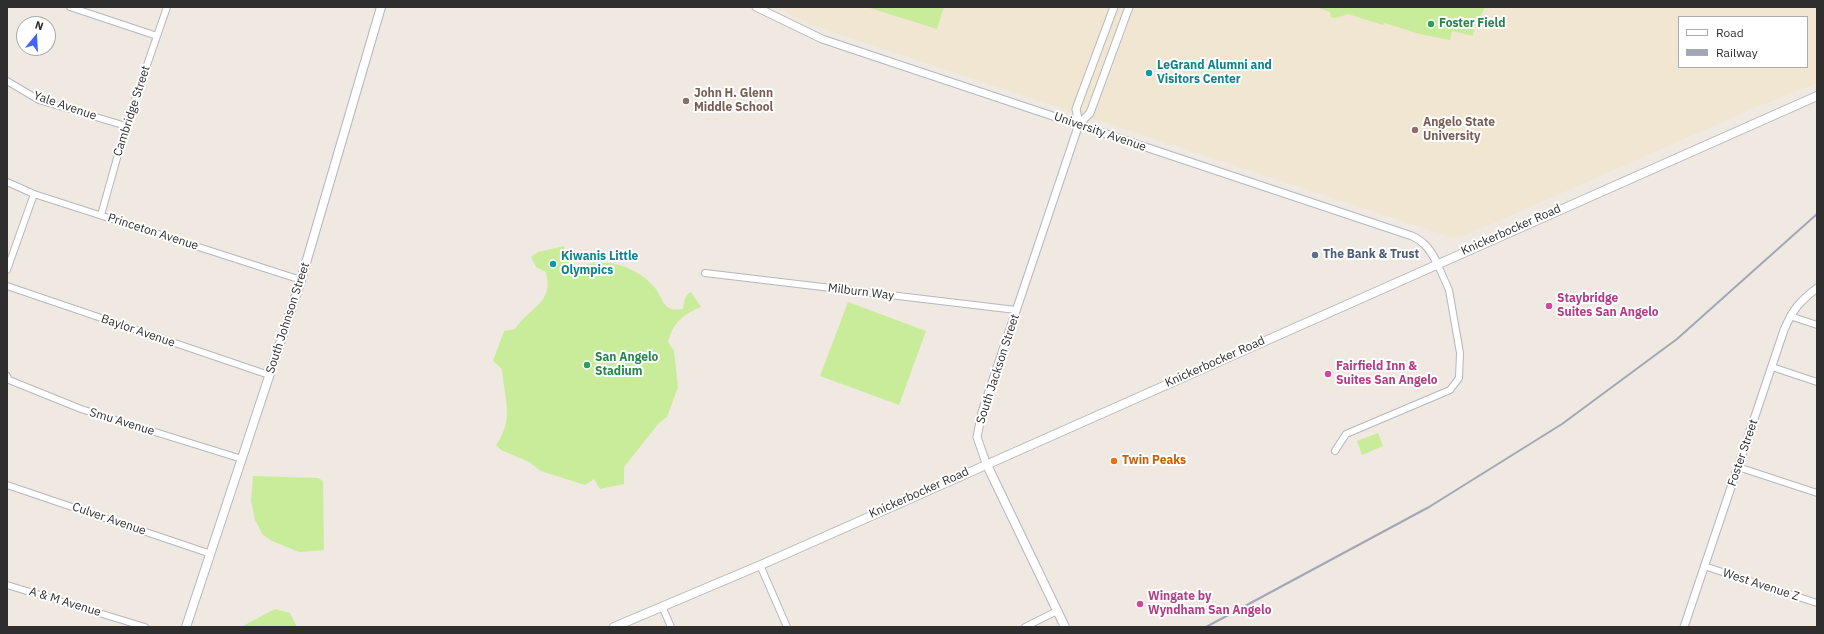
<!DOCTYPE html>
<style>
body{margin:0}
#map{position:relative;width:1824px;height:634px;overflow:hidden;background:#efe9e1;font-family:"IBM Plex Sans",sans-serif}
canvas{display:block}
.frame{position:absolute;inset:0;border:8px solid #2e2e2e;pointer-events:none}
.legend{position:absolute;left:1678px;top:16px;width:130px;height:52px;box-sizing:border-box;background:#fff;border:1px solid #ababab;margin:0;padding:5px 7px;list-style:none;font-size:12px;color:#2e2e2e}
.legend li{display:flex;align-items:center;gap:8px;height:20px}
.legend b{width:20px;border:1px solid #ababab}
.north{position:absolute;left:16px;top:16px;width:40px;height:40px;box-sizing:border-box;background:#fff;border:1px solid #ababab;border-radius:50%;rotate:18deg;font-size:11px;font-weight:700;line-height:16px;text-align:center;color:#2e2e2e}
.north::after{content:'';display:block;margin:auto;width:14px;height:18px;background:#4264fb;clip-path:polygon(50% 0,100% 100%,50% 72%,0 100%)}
</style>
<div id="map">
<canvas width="1824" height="634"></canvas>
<div class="frame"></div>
<ul class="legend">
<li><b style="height:5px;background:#fff"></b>Road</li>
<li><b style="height:5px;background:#a3a6b8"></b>Railway</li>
</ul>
<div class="north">N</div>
</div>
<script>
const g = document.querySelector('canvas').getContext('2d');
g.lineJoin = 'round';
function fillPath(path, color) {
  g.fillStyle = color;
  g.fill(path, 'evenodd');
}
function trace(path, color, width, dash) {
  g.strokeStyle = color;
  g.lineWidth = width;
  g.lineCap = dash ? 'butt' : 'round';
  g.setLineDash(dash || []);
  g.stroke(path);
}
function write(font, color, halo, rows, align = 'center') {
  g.font = font + ' "IBM Plex Sans",sans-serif';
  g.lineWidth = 4;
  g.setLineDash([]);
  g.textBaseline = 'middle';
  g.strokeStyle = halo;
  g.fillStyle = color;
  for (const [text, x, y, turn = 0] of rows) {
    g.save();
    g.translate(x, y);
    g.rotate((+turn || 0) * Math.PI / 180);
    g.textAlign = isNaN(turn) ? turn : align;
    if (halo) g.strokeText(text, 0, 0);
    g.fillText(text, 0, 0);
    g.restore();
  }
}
const education = new Path2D(`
 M776,7H1817V83L1754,108L1464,236L1450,237L812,25ZM1679,17H1807V67H1679Z`);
const pitch = new Path2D(`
 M867,7H944L937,29Z
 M1316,7H1485L1479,19L1476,18L1473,36L1452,31L1450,40L1420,34L1384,23L1383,25L1348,14L1336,18L1331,17L1330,12Z
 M564,246L572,271C578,269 583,266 589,264C613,258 641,270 656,289C664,301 663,312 683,309C684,302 684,296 691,292L701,307C683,314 673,323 668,342L674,351L678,387L667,417L659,423L624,467V484L600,489L594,479L585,485L541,471L529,462L501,450L496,445C515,419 504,398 502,369L493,361L504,331L515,329C530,306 554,304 546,272L536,267L531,257L538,252Z
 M848,302L926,331L899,405L820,376Z
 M1378,433L1383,446L1362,455L1357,441Z
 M253,476L318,478L323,481L324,550L299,552L272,541L263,535L255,520L251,501Z
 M275,609L290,613L297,627H241Z`);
const minor = new Path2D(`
 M70,7L157,36
 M7,81L39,100L126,126
 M7,182L34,194L301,280
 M101,215L126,126L167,7
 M7,270L34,194
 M705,273L1016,310
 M7,286L269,375
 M1790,316L1817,325
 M1772,367L1817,382
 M7,376L9,380L81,409L242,459
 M1335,451L1346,434L1450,390L1459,378L1460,353L1449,290L1437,263
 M1738,467L1817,493
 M7,485L211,554
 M760,565L787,627
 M1704,566L1817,603
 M7,585L145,627
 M662,606L671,627
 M1025,627L1057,611`);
const tertiary = new Path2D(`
 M756,7L822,39L1412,236C1425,242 1431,251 1437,263
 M1079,124L1076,109L1114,7
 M986,463L977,437L982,412L1079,124L1090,113L1129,7
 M1684,627L1784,330C1793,309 1799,302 1817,288`);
const secondary = new Path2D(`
 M986,463L1065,627
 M186,627L301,280L381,7
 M614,627L763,564L1817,96`);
const rail = new Path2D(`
 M1206,627L1429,507L1562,424L1677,339L1817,214`);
const markers = [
 [1431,24,4,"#2e9e5b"],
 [1149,73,4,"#0f9aa8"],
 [686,101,4,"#8d6e63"],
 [1415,130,4,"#8d6e63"],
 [1315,255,4,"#5c6f8a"],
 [553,264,4,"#0f9aa8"],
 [1549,306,4,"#d1479c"],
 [587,365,4,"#2e9e5b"],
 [1328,374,4,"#d1479c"],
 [1114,461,4,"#e8710a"],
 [1140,604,4,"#d1479c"]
];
const leisureNames = [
 ["Foster Field",1439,24],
 ["San Angelo",595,358],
 ["Stadium",595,372]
];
const cultureNames = [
 ["LeGrand Alumni and",1157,66],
 ["Visitors Center",1157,80],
 ["Kiwanis Little",561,257],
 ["Olympics",561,271]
];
const educationNames = [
 ["John H. Glenn",694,94],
 ["Middle School",694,108],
 ["Angelo State",1423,123],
 ["University",1423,137]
];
const streetNames = [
 ["Yale Avenue",65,106,19],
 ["Cambridge Street",132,111,-72],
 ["University Avenue",1100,132,19],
 ["Knickerbocker Road",1511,230,-24],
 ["Princeton Avenue",153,232,18],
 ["Milburn Way",861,292,7],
 ["South Johnson Street",288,318,-72],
 ["Baylor Avenue",138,331,19],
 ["Knickerbocker Road",1215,362,-24],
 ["South Jackson Street",998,369,-72],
 ["Smu Avenue",122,422,17],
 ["Foster Street",1743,453,-71],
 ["Knickerbocker Road",919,493,-24],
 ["Culver Avenue",109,519,19],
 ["West Avenue Z",1761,585,18],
 ["A & M Avenue",65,602,17]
];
const serviceNames = [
 ["The Bank & Trust",1323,255]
];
const hotelNames = [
 ["Staybridge",1557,299],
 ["Suites San Angelo",1557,313],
 ["Fairfield Inn &",1336,367],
 ["Suites San Angelo",1336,381],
 ["Wingate by",1148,597],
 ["Wyndham San Angelo",1148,611]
];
const foodNames = [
 ["Twin Peaks",1122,461]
];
fillPath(education, '#f0e6d1');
fillPath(pitch, '#c9ec9a');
trace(minor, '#b4b7c1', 8);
trace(tertiary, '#b4b7c1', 9);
trace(secondary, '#b4b7c1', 10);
trace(minor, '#fff', 6);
trace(tertiary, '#fff', 7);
trace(secondary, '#fff', 8);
trace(rail, '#a3a6b8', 2);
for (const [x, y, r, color] of markers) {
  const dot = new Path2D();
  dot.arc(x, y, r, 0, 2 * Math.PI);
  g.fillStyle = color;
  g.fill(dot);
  trace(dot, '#fff', 1.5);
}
write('bold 12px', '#27864d', '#fff', leisureNames, 'left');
write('bold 12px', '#0d838f', '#fff', cultureNames, 'left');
write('bold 12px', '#785e54', '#fff', educationNames, 'left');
write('12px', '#2e2e2e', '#fff', streetNames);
write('bold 12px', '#4e5e75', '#fff', serviceNames, 'left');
write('bold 12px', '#b23c85', '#fff', hotelNames, 'left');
write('bold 12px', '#c56008', '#fff', foodNames, 'left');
</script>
